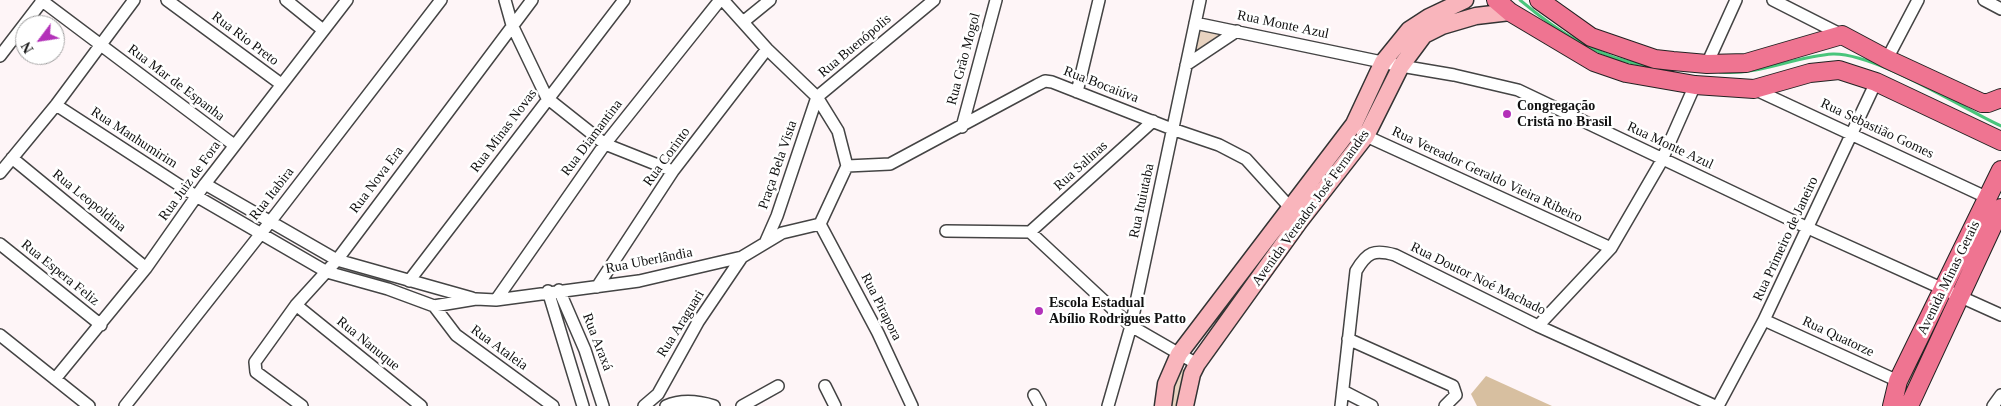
<!DOCTYPE html>
<meta charset="utf-8">
<style>
body{margin:0}
#map{position:relative;width:2001px;height:406px;overflow:hidden;background:#fef5f7;font-family:Georgia,serif}
canvas{display:block}
.north{position:absolute;left:15px;top:15px;width:50px;height:50px;box-sizing:border-box;background:#fff;border:1px solid #a0a0a0;border-radius:50%;rotate:239deg;font-size:14px;font-weight:700;line-height:20px;text-align:center;color:#111}
.north::after{content:'';display:block;margin:auto;width:18px;height:22px;background:#b331b9;clip-path:polygon(50% 0,100% 100%,50% 72%,0 100%)}
</style>
<div id="map">
<canvas width="2001" height="406"></canvas>
<div class="north">N</div>
</div>
<script>
const g = document.querySelector('canvas').getContext('2d');
g.lineJoin = 'round';
function fillPath(path, color) {
  g.fillStyle = color;
  g.fill(path, 'evenodd');
}
function trace(path, color, width, dash) {
  g.strokeStyle = color;
  g.lineWidth = width;
  g.lineCap = dash ? 'butt' : 'round';
  g.setLineDash(dash || []);
  g.stroke(path);
}
function write(font, color, halo, rows, align = 'center') {
  g.font = font + ' Georgia,serif';
  g.lineWidth = 5;
  g.setLineDash([]);
  g.textBaseline = 'middle';
  g.strokeStyle = halo;
  g.fillStyle = color;
  for (const [text, x, y, turn = 0] of rows) {
    g.save();
    g.translate(x, y);
    g.rotate((+turn || 0) * Math.PI / 180);
    g.textAlign = isNaN(turn) ? turn : align;
    if (halo) g.strokeText(text, 0, 0);
    g.fillText(text, 0, 0);
    g.restore();
  }
}
const green = new Path2D(`
 M1195,23L1237,31L1186,65Z
 M1949,296L1953,299L1903,401L1907,382Z
 M1174,364L1192,374L1185,406H1163Z`);
const forest = new Path2D(`
 M1486,376L1552,406H1477L1471,394Z`);
const stream = new Path2D(`
 M1520,0C1558,32 1599,59 1649,66
 M1720,72C1758,76 1795,56 1833,54C1875,53 1960,107 2001,126`);
const street = new Path2D(`
 M41,0L234,145
 M167,0L281,84
 M286,0L323,30
 M505,0L512,25L547,98L605,144L673,171
 M723,0L767,49L817,97L838,131L847,166L820,224
 M1773,0L1842,35
 M1984,0L2001,9
 M743,22L770,0
 M1195,23L1401,66L1454,75L1518,90L1808,228L2001,315
 M0,56L43,0
 M1887,59L1918,0
 M1707,64L1736,0
 M1186,65L1237,31
 M1754,89L1988,198
 M1077,92L1099,0
 M56,105L196,196L327,272L388,289L434,306L476,299L496,300L639,281L742,257L782,233L820,224
 M962,127L996,0
 M1362,132L1366,136L1611,248
 M12,158L146,268
 M847,166L890,164L1037,85L1045,81L1052,82L1172,129L1219,145L1246,159L1295,213
 M0,173L56,105L134,0
 M205,184L337,260L472,298
 M820,224L878,333L912,406
 M946,231L1030,232L1131,326L1197,364
 M1030,232L1153,121
 M766,241L777,216L817,97L934,0
 M0,244L101,325
 M409,281L624,0
 M597,287L673,171L767,49
 M559,290L585,350L603,406
 M548,291L583,406
 M496,300L605,144L720,0
 M296,305L421,406
 M434,306L456,335L553,406
 M1764,320L1898,381
 M1538,326L1611,248L1661,162L1695,85
 M0,335L89,406
 M1348,339L1453,386L1456,395L1445,406
 M55,379L146,268L205,184L347,0
 M825,386L835,406
 M1343,391L1372,406
 M1034,395L1040,406
 M125,406L270,222L441,0
 M302,406L256,372L255,362L296,305L337,260L532,0
 M644,406L658,394L698,322L742,257
 M666,406C682,399 698,401 714,406
 M742,406L778,386
 M1108,406L1131,326L1200,0
 M1341,406L1356,271C1367,252 1374,249 1395,255L1538,326L1715,406
 M1718,406L1764,320L1876,82
 M1993,406L2001,395`);
const secondary = new Path2D(`
 M1163,406L1166,384L1179,354L1354,124L1383,62L1409,30L1429,17L1465,0
 M1185,406L1192,374L1197,364L1299,222L1366,136L1401,66L1424,35L1442,26L1476,16L1510,12`);
const primary = new Path2D(`
 M1496,0L1510,12L1594,62L1626,73L1695,85L1754,89L1810,73L1839,70L1876,82L2001,141
 M1539,0L1591,37L1655,59L1673,61L1707,64L1746,63L1842,35L1887,59L1982,103H1988L2001,98
 M1892,406L1898,381L2001,170
 M1909,406L2001,208`);
const markers = [
 [1507,114,5,"#b331b9"],
 [1039,311,5,"#b331b9"]
];
const streetNames = [
 ["Rua Monte Azul",1283,25,12],
 ["Rua Rio Preto",245,39,37],
 ["Rua Buenópolis",855,46,-40],
 ["Rua Grão Mogol",964,59,-75],
 ["Rua Mar de Espanha",176,83,37],
 ["Rua Bocaiúva",1101,85,21],
 ["Rua Sebastião Gomes",1877,129,25],
 ["Rua Minas Novas",504,131,-53],
 ["Rua Manhumirim",134,138,33],
 ["Rua Diamantina",592,138,-53],
 ["Rua Monte Azul",1670,146,25],
 ["Rua Corinto",667,157,-54],
 ["Praça Bela Vista",778,165,-71],
 ["Rua Salinas",1081,166,-42],
 ["Rua Vereador Geraldo Vieira Ribeiro",1487,175,25],
 ["Rua Nova Era",377,180,-53],
 ["Rua Juiz de Fora",190,181,-54],
 ["Rua Itabira",272,194,-52],
 ["Rua Leopoldina",89,201,39],
 ["Rua Ituiutaba",1142,201,-78],
 ["Avenida Vereador José Fernandes",1311,208,-54],
 ["Rua Primeiro de Janeiro",1786,239,-65],
 ["Rua Uberlândia",649,261,-11],
 ["Rua Espera Feliz",60,273,39],
 ["Avenida Minas Gerais",1949,278,-64],
 ["Rua Doutor Noé Machado",1478,279,26],
 ["Rua Pirapora",881,307,63],
 ["Rua Araguari",681,324,-58],
 ["Rua Quatorze",1838,337,25],
 ["Rua Araxá",597,342,69],
 ["Rua Nanuque",368,344,39],
 ["Rua Ataleia",499,348,36]
];
const poiNames = [
 ["Congregação",1517,106],
 ["Cristã no Brasil",1517,122],
 ["Escola Estadual",1049,303],
 ["Abílio Rodrigues Patto",1049,319]
];
fillPath(green, '#e8d3c0');
fillPath(forest, '#d7bfa0');
trace(stream, '#49c57b', 3);
trace(street, '#444', 14);
trace(secondary, '#333', 19);
trace(primary, '#222', 20);
trace(street, '#fff', 11);
trace(secondary, '#f9b5bc', 16);
trace(primary, '#ef7491', 18);
for (const [x, y, r, color] of markers) {
  const dot = new Path2D();
  dot.arc(x, y, r, 0, 2 * Math.PI);
  g.fillStyle = color;
  g.fill(dot);
  trace(dot, '#fff', 2);
}
write('14px', '#111', '#fff', streetNames);
write('bold 14px', '#111', '#fff', poiNames, 'left');
</script>
